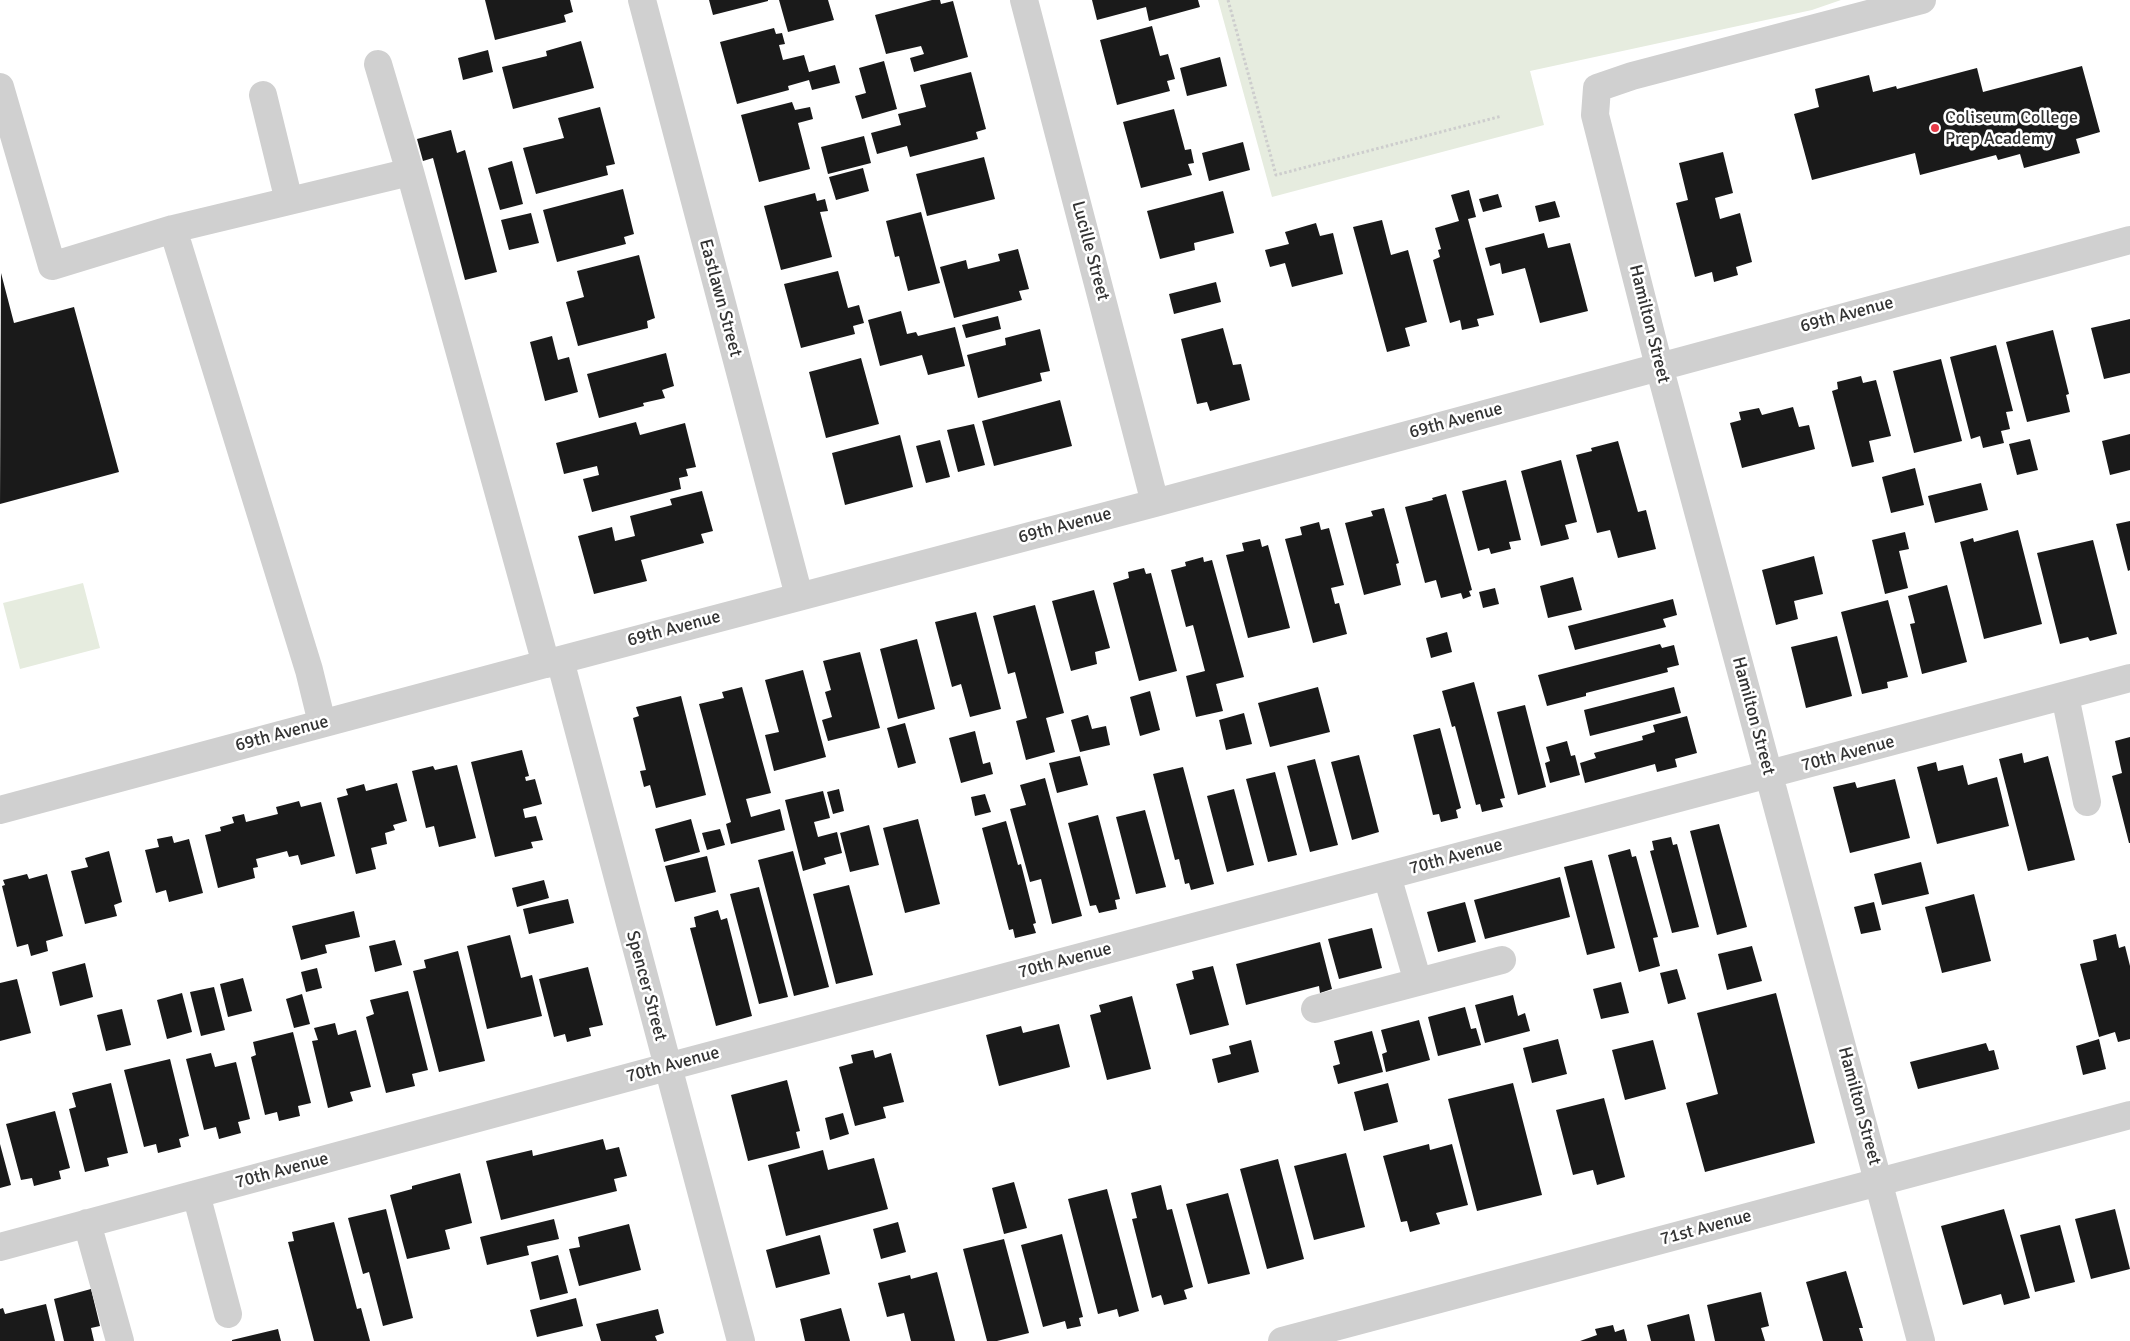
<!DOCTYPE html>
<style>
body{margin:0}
canvas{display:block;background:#fff}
</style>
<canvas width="2130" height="1341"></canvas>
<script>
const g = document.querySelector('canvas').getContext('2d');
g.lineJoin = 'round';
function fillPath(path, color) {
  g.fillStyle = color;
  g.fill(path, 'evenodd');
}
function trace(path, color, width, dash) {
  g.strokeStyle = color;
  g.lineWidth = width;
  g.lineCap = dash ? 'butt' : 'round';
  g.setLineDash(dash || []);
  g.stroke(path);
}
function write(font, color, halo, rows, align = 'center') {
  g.font = font + ' Signika,sans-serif';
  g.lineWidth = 5;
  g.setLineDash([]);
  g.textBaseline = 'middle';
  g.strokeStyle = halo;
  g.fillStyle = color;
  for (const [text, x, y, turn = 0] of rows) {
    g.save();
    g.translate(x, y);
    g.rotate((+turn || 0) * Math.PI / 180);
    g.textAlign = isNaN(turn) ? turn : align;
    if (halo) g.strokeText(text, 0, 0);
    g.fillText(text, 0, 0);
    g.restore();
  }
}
const green = new Path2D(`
 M1218,0H1841L1812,10L1530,71L1544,125L1272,197Z
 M83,583L100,648L20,669L3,603Z`);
const building = new Path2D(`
 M485,0H570L573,12L564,15L566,22L495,40Z
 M709,0H768V1L713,15Z
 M779,0H828L834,20L788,32Z
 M932,0H940L941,4L953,1L968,57L914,72L910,58L924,54L921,46L886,54L875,15Z
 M1092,0H1198L1200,7L1149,21L1146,7L1097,20Z
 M1152,26L1160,56L1168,54L1175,79L1167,81L1170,91L1117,105L1100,40Z
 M774,28L776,34L782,33L785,44L779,45L783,60L804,55L809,72L835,65L840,83L812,90L809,80L788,86L789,90L737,104L720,42Z
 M581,41L594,88L513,109L502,67L547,56L546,51Z
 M488,50L493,72L463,80L458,58Z
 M1220,57L1227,86L1187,96L1180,68Z
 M884,61L897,109L862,119L855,96L866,93L859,68Z
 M2082,66L2100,132L2076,139L2080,153L2024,168L2020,154L1998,160L1996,155L1920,175L1915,153L1812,180L1794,114L1819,107L1815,89L1869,75L1873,92L1896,86L1897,89L1977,68L1983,92Z
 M971,72L986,129L976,132L978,139L910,157L907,146L877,154L871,133L901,125L898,114L926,107L920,85Z
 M792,102L795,110L810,107L813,119L798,123L810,169L759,182L741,115Z
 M600,107L615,164L606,166L608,175L536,194L523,148L564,138L558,118Z
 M1174,109L1185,150L1191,149L1194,163L1188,164L1192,175L1141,188L1123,122Z
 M451,130L457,153L465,150L497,272L465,280L433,158L423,161L417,139Z
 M864,136L871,163L828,174L821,147Z
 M1243,142L1250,170L1209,181L1202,153Z
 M1723,152L1733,193L1715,198L1720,219L1740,213L1752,262L1736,267L1738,275L1714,282L1712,272L1695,277L1676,203L1688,200L1679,163Z
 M984,157L995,199L927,216L916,174Z
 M512,161L523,204L500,210L488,168Z
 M863,168L869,191L836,200L829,177Z
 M623,189L634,234L624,237L626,244L557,262L543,210Z
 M1469,190L1476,217L1468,219L1494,315L1477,319L1479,326L1462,330L1460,320L1450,323L1433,260L1440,257L1438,250L1441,249L1435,228L1459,221L1451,195Z
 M1223,191L1234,233L1194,243L1195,250L1160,259L1147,211Z
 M815,193L817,201L825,199L828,211L820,212L832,257L781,270L764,206Z
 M1498,194L1502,207L1483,212L1479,199Z
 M1555,201L1560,217L1539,222L1535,206Z
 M921,212L940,283L908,291L899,256L895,257L886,221Z
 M531,213L539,243L509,250L501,220Z
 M1382,220L1391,255L1408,250L1427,322L1405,328L1410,346L1387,352L1353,227Z
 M1316,223L1320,236L1333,233L1343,274L1292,287L1285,263L1270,267L1265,250L1289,244L1285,232Z
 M1544,233L1548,248L1570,243L1588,311L1540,323L1525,268L1502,274L1500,263L1490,266L1485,248Z
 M1018,249L1029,289L1019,291L1022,300L954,318L940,267L966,260L968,269L1000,261L998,254Z
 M639,255L655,318L647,321L648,328L578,346L566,302L584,297L577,271Z
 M838,271L848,308L859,305L864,323L853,326L855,334L801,348L784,284Z
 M1,273L14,323L74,307L119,472L0,504Z
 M1216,282L1221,302L1174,314L1169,294Z
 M901,311L907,334L916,332L918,336L955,327L965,366L928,375L922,355L880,366L868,320Z
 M998,316L1001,329L966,338L962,325Z
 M2130,319V373L2104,379L2091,328Z
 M1223,328L1233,365L1241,364L1250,400L1210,411L1207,402L1197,404L1181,339Z
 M1040,329L1050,371L1040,373L1042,381L978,398L967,355L1006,345L1005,338Z
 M2053,330L2069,394L2066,395L2070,412L2027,422L2006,342Z
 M552,336L558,360L569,357L578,392L545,401L530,342Z
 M1996,345L2013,411L2006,412L2010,429L2001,431L2004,443L1983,448L1980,436L1971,439L1950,357Z
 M666,353L674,386L662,390L665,398L643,403L644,406L599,418L587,374Z
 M861,358L879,424L826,438L809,372Z
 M1941,359L1962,441L1914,453L1893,371Z
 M1861,376L1863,383L1876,380L1891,436L1869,441L1874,462L1852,467L1832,391L1838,389L1837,382Z
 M1060,400L1072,446L994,466L982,421Z
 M1793,407L1799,427L1809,425L1815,449L1742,468L1730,423L1741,420L1739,412L1759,408L1762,415Z
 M636,422L640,435L685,423L696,467L686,469L688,476L679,478L681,489L592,512L583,479L599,475L597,466L564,474L556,443Z
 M974,424L985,465L958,472L947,430Z
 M2130,434V470L2110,475L2102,441Z
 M900,435L913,487L845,505L832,453Z
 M2030,439L2038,470L2017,475L2009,444Z
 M940,440L950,477L926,483L916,446Z
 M1618,441L1638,512L1646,510L1656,549L1618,558L1610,530L1597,533L1576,455L1592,451L1591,448Z
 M1561,460L1577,522L1565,525L1569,539L1541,546L1521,471Z
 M1915,468L1924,505L1891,513L1882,477Z
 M1506,480L1521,540L1509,542L1511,549L1491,554L1489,548L1478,551L1462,491Z
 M1981,483L1988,510L1935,523L1928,496Z
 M702,491L713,531L701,534L704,543L641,560L647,581L594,594L578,536L612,527L615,541L635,536L630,516L672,505L670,499Z
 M1446,494L1472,590L1469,591L1471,596L1463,599L1461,593L1441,598L1436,580L1425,583L1405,507L1433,500L1432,498Z
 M1384,508L1399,563L1396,564L1401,585L1364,595L1345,523L1373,516L1371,511Z
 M2130,521V570L2128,571L2116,524Z
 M1319,522L1321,530L1329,528L1344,585L1331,588L1335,604L1339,603L1347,634L1313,643L1285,539L1302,535L1300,527Z
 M2018,530L2042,624L1984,639L1960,542L1973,538L1974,542Z
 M1905,532L1909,549L1899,551L1908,588L1885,594L1872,540Z
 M1260,539L1262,547L1268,545L1290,628L1248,638L1226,555L1244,551L1242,543Z
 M2093,540L2117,634L2090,641L2088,637L2060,644L2037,553Z
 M1814,556L1823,594L1794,601L1798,619L1776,625L1762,570Z
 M1203,557L1204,562L1212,560L1244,677L1216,684L1223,711L1196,717L1186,676L1205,671L1193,625L1186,627L1171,570L1186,566L1185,562Z
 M1144,568L1146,574L1151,573L1177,671L1139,681L1113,583L1129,578L1128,572Z
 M1573,577L1582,610L1548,618L1540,586Z
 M1947,585L1967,662L1922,674L1910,624L1915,623L1908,596Z
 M1495,588L1499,604L1483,608L1479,592Z
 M1094,590L1110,648L1095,652L1097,664L1071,671L1052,601Z
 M1673,599L1677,615L1663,619L1666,627L1575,650L1568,626Z
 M1888,600L1908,677L1887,682L1888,688L1862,694L1841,612Z
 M1035,605L1064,713L1046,718L1055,752L1026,760L1016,721L1027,718L1015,672L1008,674L993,616Z
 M976,612L1001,709L970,717L961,684L952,687L935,622Z
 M1447,632L1452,652L1431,658L1426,638Z
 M1837,636L1852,696L1806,708L1791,647Z
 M917,639L935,709L898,719L880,649Z
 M1660,644L1662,648L1674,645L1679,665L1667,668L1668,672L1586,693V696L1547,706L1538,675Z
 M860,652L880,728L828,741L822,720L832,717L825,692L831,690L823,661Z
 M803,670L826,757L774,771L765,735L779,732L765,680Z
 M1474,682L1505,798L1500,799L1503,807L1482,812L1480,804L1476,805L1455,726L1452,727L1442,691Z
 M742,687L771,793L746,799L751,817L780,809L785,830L731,844L726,824L731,822L699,704L724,698L722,692Z
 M1318,687L1330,732L1270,747L1258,703Z
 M1674,687L1681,713L1590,736L1584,710Z
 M1150,691L1160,730L1140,736L1130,697Z
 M681,696L706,795L656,808L650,785L644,787L640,771L646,770L633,718L639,716L636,707Z
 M1525,705L1546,787L1518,795L1497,712Z
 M1244,713L1252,744L1226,750L1219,720Z
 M1088,715L1092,729L1106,726L1110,745L1080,752L1071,720Z
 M1687,716L1697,753L1675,759L1677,767L1657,772L1655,764L1585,783L1580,763L1596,758L1594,753L1643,740L1642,736L1655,732L1653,725Z
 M905,723L916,763L898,768L887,728Z
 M1440,728L1461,808L1456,810L1458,818L1441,822L1439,814L1433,815L1413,735Z
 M975,731L983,764L990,762L993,774L961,783L949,738Z
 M2130,737V843H2129L2112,776L2122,773L2115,741Z
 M1567,741L1571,756L1575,755L1580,775L1550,783L1545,763L1550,761L1546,747Z
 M522,750L529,776L525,777L526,781L535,779L542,804L523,809L525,818L536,816L543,840L531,842L533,848L495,857L471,762Z
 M2022,753L2024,763L2048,756L2075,860L2028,871L1999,759Z
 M1359,755L1379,832L1352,840L1331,762Z
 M1080,756L1088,785L1057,793L1049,763Z
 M1315,759L1338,845L1310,852L1287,766Z
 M1936,762L1938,771L1963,765L1968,785L1997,777L2009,826L1937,844L1917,767Z
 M457,765L476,838L439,847L434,826L426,828L412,771L433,766L435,770Z
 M1183,767L1214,884L1191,890L1189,883L1185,884L1179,859L1175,860L1153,774Z
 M1275,772L1297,855L1268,862L1246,779Z
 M1045,778L1082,916L1052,924L1041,879L1030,882L1010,809L1026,805L1020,785Z
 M1895,779L1910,838L1850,853L1833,787L1855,782L1857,788Z
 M397,783L407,821L393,825L395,830L385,833L387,844L371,848L376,869L356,874L337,798L348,795L346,789L364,784L366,791Z
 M839,789L844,811L833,814L827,792Z
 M1234,789L1254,865L1227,872L1207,796Z
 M823,791L830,818L814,822L818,837L837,832L842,853L824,858L826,864L803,871L785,800Z
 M985,794L991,812L975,816L971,797Z
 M299,801L301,807L321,802L335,856L301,865L298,855L289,857L287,851L256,859L258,867L253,868L255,878L218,888L205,835L221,831L220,827L234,823L232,817L244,814L246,822L278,814L276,807Z
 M1145,810L1166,887L1136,894L1116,817Z
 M1098,815L1120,899L1115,900L1117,909L1099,913L1096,905L1090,906L1068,823Z
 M691,819L700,852L664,862L655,829Z
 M918,819L940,904L905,913L883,828Z
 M1006,821L1018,865L1021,864L1036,923L1033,924L1036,933L1015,938L1013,929L1009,930L982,828Z
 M1719,824L1747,927L1717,935L1690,831Z
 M869,825L879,865L850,872L840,833Z
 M720,829L725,845L707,850L702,833Z
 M172,836L174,843L189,839L203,893L169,902L166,890L156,893L145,850L159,847L157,839Z
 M1671,837L1673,845L1677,844L1699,927L1672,933L1650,851L1654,850L1652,841Z
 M1630,849L1632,857L1636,856L1658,937L1653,938L1660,966L1639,972L1608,855Z
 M109,851L122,902L114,905L117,916L85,924L71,871L88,867L85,858Z
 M793,851L829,987L794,996L758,860Z
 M707,856L716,892L675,902L665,866Z
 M1592,860L1615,948L1587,955L1564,867Z
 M1921,862L1929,894L1882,905L1874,874Z
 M27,874L29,879L47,874L63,936L46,941L48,951L31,956L28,944L17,947L2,886L5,885L3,880Z
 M1560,877L1570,917L1485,939L1474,900Z
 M544,880L549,898L517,907L512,888Z
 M849,885L873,975L836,984L813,894Z
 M759,887L788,997L759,1004L730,894Z
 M1974,894L1991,961L1942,973L1925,907Z
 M568,899L574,923L529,934L523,909Z
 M1465,902L1476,942L1438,952L1427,912Z
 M1874,902L1881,930L1861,934L1854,907Z
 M718,910L721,920L727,918L752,1016L716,1026L690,928L696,927L694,917Z
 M354,911L360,937L325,945L327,953L301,960L292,926Z
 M1372,928L1382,968L1339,979L1328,939Z
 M2116,934L2119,948L2125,946L2130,966V1039L2118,1042L2115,1032L2099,1037L2080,964L2097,960L2093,940Z
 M510,935L521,978L532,975L542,1016L487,1029L467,946Z
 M395,940L402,965L375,972L369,946Z
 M1320,942L1332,989L1320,993L1319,986L1246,1005L1236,964Z
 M1752,946L1762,981L1727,990L1718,954Z
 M458,951L485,1061L439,1072L413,971L426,968L424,960Z
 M85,963L93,997L60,1006L52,972Z
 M1213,966L1229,1025L1190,1035L1176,984L1194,979L1192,971Z
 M588,967L603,1025L589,1028L591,1036L567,1042L565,1034L554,1037L539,979Z
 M317,968L322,988L306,992L301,972Z
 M1677,969L1686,999L1668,1004L1660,973Z
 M243,978L252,1011L228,1017L220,984Z
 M17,979L31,1033L0,1041V983Z
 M1621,982L1629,1013L1601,1019L1593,989Z
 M214,987L225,1030L201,1036L190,992Z
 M408,991L428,1070L412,1074L415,1086L386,1093L366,1017L374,1014L370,1000Z
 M182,993L192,1032L167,1039L157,1000Z
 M1776,993L1815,1143L1705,1172L1686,1103L1718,1094L1697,1013Z
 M302,994L310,1024L294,1028L286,999Z
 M1513,995L1518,1016L1525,1013L1530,1031L1485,1043L1475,1005Z
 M1132,996L1151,1069L1107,1080L1090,1015L1101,1012L1099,1005Z
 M1465,1007L1471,1029L1476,1028L1481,1045L1438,1056L1428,1017Z
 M122,1009L131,1045L106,1051L97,1015Z
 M1419,1020L1430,1060L1386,1072L1382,1054L1387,1052L1381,1030Z
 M335,1023L338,1035L356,1030L371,1087L350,1092L353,1101L328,1108L312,1041L318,1040L314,1028Z
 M1059,1024L1070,1067L999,1086L986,1035L1021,1026L1023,1033Z
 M1372,1031L1383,1072L1338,1084L1333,1066L1340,1064L1334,1041Z
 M293,1032L311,1103L298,1106L300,1116L279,1121L277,1112L265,1115L251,1057L256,1055L253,1042Z
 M1558,1039L1567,1074L1532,1083L1523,1048Z
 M2099,1039L2106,1069L2083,1075L2076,1046Z
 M1251,1040L1259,1072L1218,1083L1212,1059L1231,1054L1229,1046Z
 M1653,1040L1666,1089L1625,1100L1612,1050Z
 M1986,1043L1989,1051L1994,1050L1999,1069L1918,1089L1910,1062Z
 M873,1050L875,1058L891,1053L904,1102L883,1107L886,1118L855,1126L839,1067L853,1063L851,1055Z
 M211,1053L215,1067L236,1062L250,1119L238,1122L241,1133L219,1139L216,1127L204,1130L186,1059Z
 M170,1059L189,1136L179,1139L181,1147L158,1153L156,1144L144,1147L124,1070Z
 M787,1080L800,1131L796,1132L800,1148L748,1161L731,1095Z
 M111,1083L128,1153L107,1158L109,1166L85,1172L69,1109L76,1107L72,1093Z
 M1388,1083L1398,1122L1364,1131L1354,1092Z
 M1513,1083L1542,1195L1477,1211L1448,1099Z
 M1604,1098L1625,1177L1597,1185L1593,1170L1573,1175L1556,1110Z
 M55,1111L70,1168L59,1171L61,1179L34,1186L32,1178L21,1180L6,1124Z
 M843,1113L849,1134L830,1140L825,1118Z
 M603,1139L606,1150L619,1147L627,1176L614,1179L617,1191L501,1220L486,1161L532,1150L533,1156Z
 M0,1144L11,1185L0,1188Z
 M1429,1144L1430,1150L1452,1144L1468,1205L1436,1213L1440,1224L1410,1232L1407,1221L1401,1222L1383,1156Z
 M823,1150L828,1170L874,1158L888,1209L786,1236L768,1165Z
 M1346,1153L1365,1227L1314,1240L1294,1166Z
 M1278,1159L1304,1259L1267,1269L1240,1169Z
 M460,1173L472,1223L445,1230L450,1249L407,1259L390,1195L412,1189V1186Z
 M1014,1182L1027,1228L1004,1234L992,1188Z
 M1161,1185L1167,1210L1172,1209L1193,1287L1184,1290L1187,1299L1164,1305L1161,1295L1152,1298L1132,1219L1137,1218L1131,1193Z
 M1107,1189L1139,1311L1119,1317L1117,1309L1098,1314L1068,1199Z
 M1228,1193L1250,1274L1208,1284L1186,1204Z
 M386,1209L413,1318L383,1326L369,1272L363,1274L348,1218Z
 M2004,1209L2030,1298L2004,1305L2001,1294L1963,1305L1941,1226Z
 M2115,1209L2130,1269L2091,1279L2075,1219Z
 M554,1219L559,1239L527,1246L529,1255L487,1265L480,1237Z
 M334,1222L357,1309L361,1308L370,1341H314L288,1242L294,1241L292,1232Z
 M898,1222L906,1252L881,1259L873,1229Z
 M629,1224L641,1270L579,1286L569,1249L580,1247L578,1237Z
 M2060,1225L2075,1282L2035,1292L2020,1235Z
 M1062,1234L1083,1317L1079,1318L1081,1326L1067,1329L1065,1321L1043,1327L1021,1245Z
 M820,1235L830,1274L776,1288L766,1250Z
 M1004,1239L1029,1333L997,1341H987L963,1249Z
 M558,1255L568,1293L540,1300L531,1262Z
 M1846,1271L1863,1328H1859L1863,1341H1823L1806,1282Z
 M937,1272L955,1341H911L904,1313L887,1317L878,1283L910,1275L911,1279Z
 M91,1289L100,1326L91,1328L94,1341H64L54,1299Z
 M1761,1292L1769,1326L1761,1328L1765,1341H1715L1707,1305Z
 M576,1298L583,1326L537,1337L530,1310Z
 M46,1304L55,1341H0V1309L3,1308L5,1314Z
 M841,1308L850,1341H805L800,1319Z
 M658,1309L664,1333L655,1336L657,1341H601L596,1324Z
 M1689,1314L1695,1341H1651L1647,1325Z
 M1613,1325L1615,1332L1624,1329L1627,1341H1580L1597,1335L1595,1329Z
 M278,1329L281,1341H232V1340Z`);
const path = new Path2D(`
 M1228,0L1276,175L1502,116`);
const minor = new Path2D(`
 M642,0L799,596
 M1024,0L1155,503
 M378,64L410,172
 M0,87L52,266L173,229L309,670L322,723
 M263,95L289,201
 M173,229L410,172L546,664
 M560,660L741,1341
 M2065,696L2087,802
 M0,810L560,660L1155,503L2130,240
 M1387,876L1418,982L1502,960
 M1315,1009L1418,982
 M196,1194L228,1314
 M87,1223L120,1341
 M0,1247L667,1067L2130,678
 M1282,1341L2130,1115
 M1921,1341L1659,366L1595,115L1597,88L1632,76L1922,0`);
const markers = [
 [1935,128,5,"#e63946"]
];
const poiNames = [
 ["Coliseum College",1945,118],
 ["Prep Academy",1945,139]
];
const streetNames = [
 ["Lucille Street",1090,251,75],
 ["Eastlawn Street",720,298,75],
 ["69th Avenue",1847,315,-15],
 ["Hamilton Street",1649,324,76],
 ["69th Avenue",1456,421,-15],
 ["69th Avenue",1065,526,-15],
 ["69th Avenue",674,629,-15],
 ["Hamilton Street",1753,716,75],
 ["69th Avenue",282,734,-15],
 ["70th Avenue",1848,754,-15],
 ["70th Avenue",1456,857,-15],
 ["70th Avenue",1065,961,-15],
 ["Spencer Street",646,986,75],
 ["70th Avenue",673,1065,-15],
 ["Hamilton Street",1859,1106,75],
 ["70th Avenue",282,1171,-15],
 ["71st Avenue",1706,1228,-15]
];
fillPath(green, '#e6ecdf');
fillPath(building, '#1a1a1a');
trace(path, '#cdcdcd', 3, [2.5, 2.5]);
trace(minor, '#d0d0d0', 28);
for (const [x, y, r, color] of markers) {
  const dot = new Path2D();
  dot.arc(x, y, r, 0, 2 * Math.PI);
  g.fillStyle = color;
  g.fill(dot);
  trace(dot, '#fff', 2);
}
write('18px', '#333', '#fff', poiNames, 'left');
write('18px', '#333', '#fff', streetNames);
</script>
